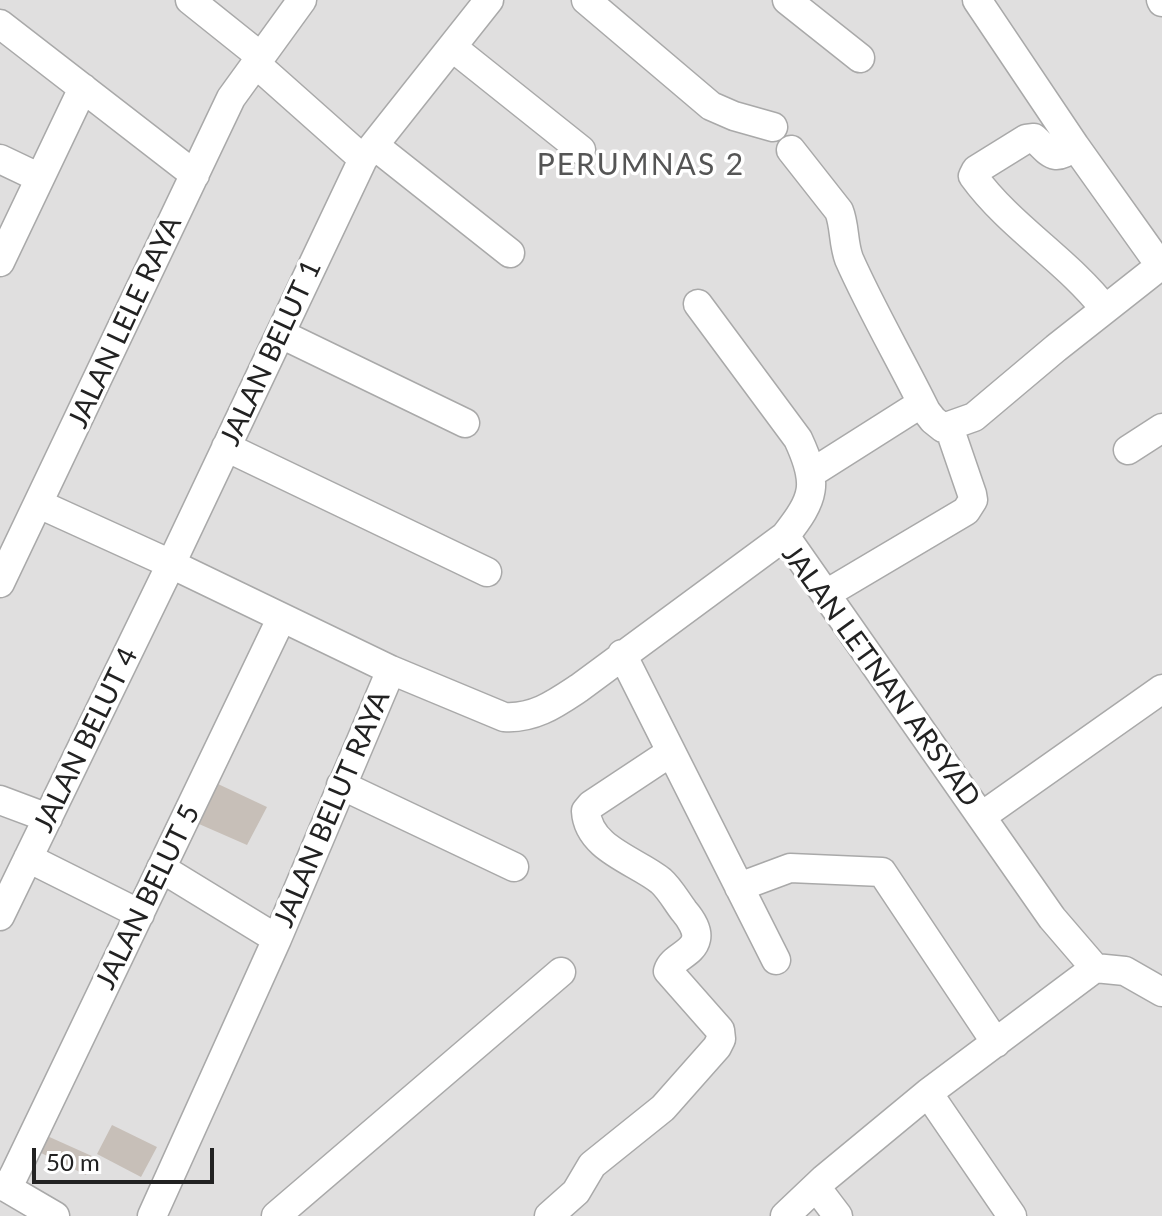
<!DOCTYPE html>
<style>
body{margin:0}
#map{position:relative;width:1162px;height:1216px;overflow:hidden;background:#f2efe9;font-family:Lato,sans-serif}
canvas{display:block}
.scale{position:absolute;left:32px;top:1148px;width:182px;height:36px;box-sizing:border-box;border:4px solid #222;border-top:0;padding-left:10px;font-size:24px;line-height:28px;white-space:nowrap;color:#222;-webkit-text-stroke:6px #fff;paint-order:stroke}
</style>
<div id="map">
<canvas width="1162" height="1216"></canvas>
<div class="scale">50 m</div>
</div>
<script>
const g = document.querySelector('canvas').getContext('2d');
g.lineJoin = 'round';
function fillPath(path, color) {
  g.fillStyle = color;
  g.fill(path, 'evenodd');
}
function trace(path, color, width, dash) {
  g.strokeStyle = color;
  g.lineWidth = width;
  g.lineCap = dash ? 'butt' : 'round';
  g.setLineDash(dash || []);
  g.stroke(path);
}
function write(font, color, halo, rows, align = 'center') {
  g.font = font + ' Lato,sans-serif';
  g.lineWidth = 7;
  g.setLineDash([]);
  g.textBaseline = 'middle';
  g.strokeStyle = halo;
  g.fillStyle = color;
  for (const [text, x, y, turn = 0] of rows) {
    g.save();
    g.translate(x, y);
    g.rotate((+turn || 0) * Math.PI / 180);
    g.textAlign = isNaN(turn) ? turn : align;
    if (halo) g.strokeText(text, 0, 0);
    g.fillText(text, 0, 0);
    g.restore();
  }
}
const residential = new Path2D(`
 M0,0H1162V1216H0Z`);
const building = new Path2D(`
 M218,784L267,807L247,845L199,824Z
 M112,1125L157,1147L141,1177L97,1154Z
 M45,1135L94,1157L86,1175L35,1150Z`);
const street = new Path2D(`
 M190,0L260,56
 M586,0L711,106L734,116L773,127
 M787,0L860,58
 M977,0L1075,146L1162,268
 M1161,0L1162,2
 M0,24L195,175
 M452,47L581,150
 M255,63L363,159
 M375,146L510,253
 M1075,146C1053,164 1050,152 1034,138L1026,139L976,170L973,176C1010,227 1067,260 1105,309
 M791,150L839,211C845,226 843,243 849,259C872,311 901,360 926,411L933,420L943,428L974,417L1056,348L1160,266
 M0,159L40,178
 M0,262L83,88
 M281,334L465,423
 M226,447L487,572
 M1128,450L1162,428
 M810,474L922,403
 M39,504L171,564L391,670L504,717C534,719 555,704 579,688L785,536C815,498 819,484 798,439L698,304
 M785,536L1052,918L1095,968L1125,971L1162,992
 M0,583L231,98L302,0
 M826,594L966,511L973,500L972,494L949,427
 M622,654L776,960
 M341,785L514,867
 M0,800L48,818
 M982,816L1162,689
 M28,858L140,914
 M161,868L277,939
 M739,887L790,868L882,872L996,1043
 M0,916L171,564L363,159L489,0
 M928,1093L1012,1216
 M0,1185L7,1188L14,1175L281,619
 M816,1187L838,1216
 M7,1188L55,1216
 M152,1216L277,939L391,670
 M276,1216L561,972
 M549,1216L576,1192L592,1165L663,1108L717,1047L721,1039L720,1030L668,971C672,957 693,954 696,939C698,930 690,918 684,911C677,902 670,889 661,881C637,861 588,849 586,811L591,805L671,752
 M785,1216L824,1179L928,1093L1095,968`);
const streetNames = [
 ["JALAN LELE RAYA",125,322,-65],
 ["JALAN BELUT 1",271,353,-65],
 ["JALAN LETNAN ARSYAD",881,676,54],
 ["JALAN BELUT 4",86,740,-64],
 ["JALAN BELUT RAYA",332,809,-67],
 ["JALAN BELUT 5",148,897,-64]
];
const neighbourhoodNames = [
 ["PERUMNAS 2",641,165]
];
fillPath(residential, '#e0dfdf');
fillPath(building, '#c7bfb8');
trace(street, '#a9a9a9', 31);
trace(street, '#fff', 28);
write('28px', '#222', '#fff', streetNames);
g.letterSpacing = '2px';
write('30px', '#555', '#fff', neighbourhoodNames);
g.letterSpacing = '0px';
</script>
